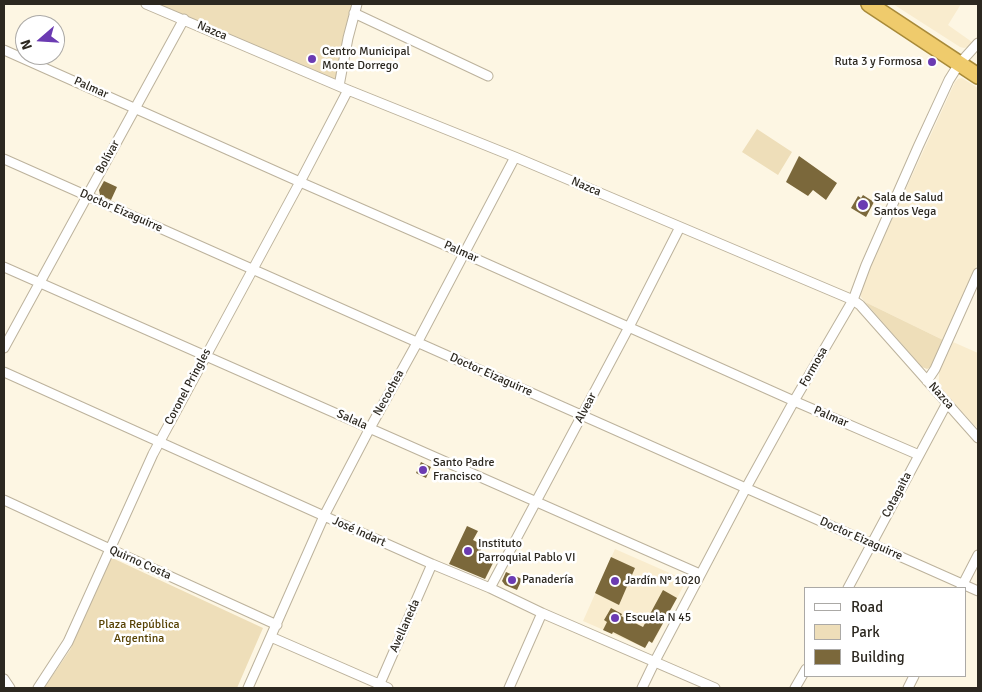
<!DOCTYPE html>
<meta charset="utf-8">
<style>
body{margin:0}
#map{position:relative;width:982px;height:692px;overflow:hidden;background:#fdf6e3;font-family:Signika,sans-serif}
canvas{display:block}
.frame{position:absolute;inset:0;border:5px solid #2c2820;pointer-events:none}
.legend{position:absolute;left:804px;top:587px;width:162px;height:90px;box-sizing:border-box;background:#fff;border:1px solid #aba9a6;margin:0;padding:6px 9px;list-style:none;font-size:15px;color:#2c2820}
.legend li{display:flex;align-items:center;gap:10px;height:25px}
.legend b{width:25px;border:1px solid #aba9a6}
.north{position:absolute;left:15px;top:15px;width:50px;height:50px;box-sizing:border-box;background:#fff;border:1px solid #aba9a6;border-radius:50%;rotate:251deg;font-size:14px;font-weight:700;line-height:20px;text-align:center;color:#2c2820}
.north::after{content:'';display:block;margin:auto;width:18px;height:22px;background:#6b3bb2;clip-path:polygon(50% 0,100% 100%,50% 72%,0 100%)}
</style>
<div id="map">
<canvas width="982" height="692"></canvas>
<div class="frame"></div>
<ul class="legend">
<li><b style="height:6px;background:#fff"></b>Road</li>
<li><b style="height:14px;background:#eedeb9"></b>Park</li>
<li><b style="height:14px;background:#7b683b"></b>Building</li>
</ul>
<div class="north">N</div>
</div>
<script>
const g = document.querySelector('canvas').getContext('2d');
g.lineJoin = 'round';
function fillPath(path, color) {
  g.fillStyle = color;
  g.fill(path, 'evenodd');
}
function trace(path, color, width, dash) {
  g.strokeStyle = color;
  g.lineWidth = width;
  g.lineCap = dash ? 'butt' : 'round';
  g.setLineDash(dash || []);
  g.stroke(path);
}
function write(font, color, halo, rows, align = 'center') {
  g.font = font + ' Signika,sans-serif';
  g.lineWidth = 5;
  g.setLineDash([]);
  g.textBaseline = 'middle';
  g.strokeStyle = halo;
  g.fillStyle = color;
  for (const [text, x, y, turn = 0] of rows) {
    g.save();
    g.translate(x, y);
    g.rotate((+turn || 0) * Math.PI / 180);
    g.textAlign = isNaN(turn) ? turn : align;
    if (halo) g.strokeText(text, 0, 0);
    g.fillText(text, 0, 0);
    g.restore();
  }
}
const built = new Path2D(`
 M893,4H961L948,25L972,42L968,47L964,48L960,47Z
 M962,78L978,88V263L943,340L865,302L861,297L860,289L955,82L958,79Z
 M953,342L978,353V429L942,390L939,384V372Z
 M615,549L681,578L684,585L653,643L649,641L645,648L583,621Z`);
const green = new Path2D(`
 M153,4H352L343,37L336,81Z
 M757,129L792,152L778,175L742,152Z
 M865,302L943,340L931,367L927,369L922,367Z
 M110,557L263,628L237,688H44L70,650Z`);
const building = new Path2D(`
 M799,156L837,183L826,200L813,190L808,196L786,182Z
 M104,181L117,187L111,200L100,195L99,190Z
 M863,195L874,202L866,217L851,208L858,196L861,198Z
 M421,462L431,467L426,478L416,473Z
 M467,526L478,531L473,540L483,545L478,556L493,563L485,579L449,564Z
 M611,557L635,568L619,605L595,593Z
 M506,572L522,579L517,590L505,585L502,581Z
 M663,590L677,598L652,643L649,641L645,648L613,632L612,634L603,630L607,622L604,620L611,608L622,614L621,616L643,627Z`);
const minor = new Path2D(`
 M146,4L348,90L515,157L853,300L860,305L978,438
 M354,13L488,76
 M4,50L300,182L465,254L794,401L919,455
 M339,86L348,38L357,4
 M4,159L978,591
 M4,267L700,574
 M4,348L184,19
 M4,372L324,516L432,564L490,588L542,613L715,688
 M927,381L935,369L978,273
 M4,500L110,549L277,625
 M490,588L629,327L680,227
 M848,588L947,403
 M961,588L978,555
 M271,637L388,688
 M4,679L10,688
 M38,688L68,642L153,454L300,182L348,90
 M248,688L324,516L370,428L417,343L515,157
 M378,688L432,564
 M509,688L542,613
 M642,688L655,661L746,488L794,401L853,300L866,265L918,147L949,80L959,64L978,43
 M795,688L806,669
 M908,688L914,676`);
const trunk = new Path2D(`
 M869,4L978,76`);
const markers = [
 [312,59,5,"#6b3bb2"],
 [932,62,5,"#6b3bb2"],
 [863,205,6,"#6b3bb2"],
 [423,470,5,"#6b3bb2"],
 [468,551,5,"#6b3bb2"],
 [512,580,5,"#6b3bb2"],
 [615,581,5,"#6b3bb2"],
 [615,618,5,"#6b3bb2"]
];
const streetNames = [
 ["Nazca",212,31,23],
 ["Palmar",91,88,24],
 ["Bolívar",108,157,-61],
 ["Nazca",586,187,23],
 ["Doctor Eizaguirre",121,211,24],
 ["Palmar",461,252,24],
 ["Formosa",814,367,-60],
 ["Doctor Eizaguirre",491,375,24],
 ["Coronel Pringles",188,387,-62],
 ["Necochea",389,393,-61],
 ["Nazca",941,396,48],
 ["Alvear",586,408,-62],
 ["Palmar",831,417,23],
 ["Salala",352,420,24],
 ["Cotagaita",897,495,-62],
 ["José Indart",359,532,24],
 ["Doctor Eizaguirre",861,539,24],
 ["Quirno Costa",140,563,24],
 ["Avellaneda",405,626,-66]
];
const poiNames = [
 ["Centro Municipal",322,52],
 ["Monte Dorrego",322,66],
 ["Ruta 3 y Formosa",922,62,"right"],
 ["Sala de Salud",874,198],
 ["Santos Vega",874,212],
 ["Santo Padre",433,463],
 ["Francisco",433,477],
 ["Instituto",478,544],
 ["Parroquial Pablo VI",478,558],
 ["Panadería",522,580],
 ["Jardín N° 1020",625,581],
 ["Escuela N 45",625,618]
];
const parkNames = [
 ["Plaza República",139,625],
 ["Argentina",139,639]
];
fillPath(built, '#f9ecce');
fillPath(green, '#eedeb9');
fillPath(building, '#7b683b');
trace(minor, '#bcb29c', 11);
trace(trunk, '#a88a39', 18);
trace(minor, '#fff', 9);
trace(trunk, '#efcb6c', 15);
for (const [x, y, r, color] of markers) {
  const dot = new Path2D();
  dot.arc(x, y, r, 0, 2 * Math.PI);
  g.fillStyle = color;
  g.fill(dot);
  trace(dot, '#fff', 2);
}
write('12px', '#2c2820', '#fff', streetNames);
write('12px', '#2c2820', '#fff', poiNames, 'left');
write('12px', '#574204', '#fff', parkNames);
</script>
